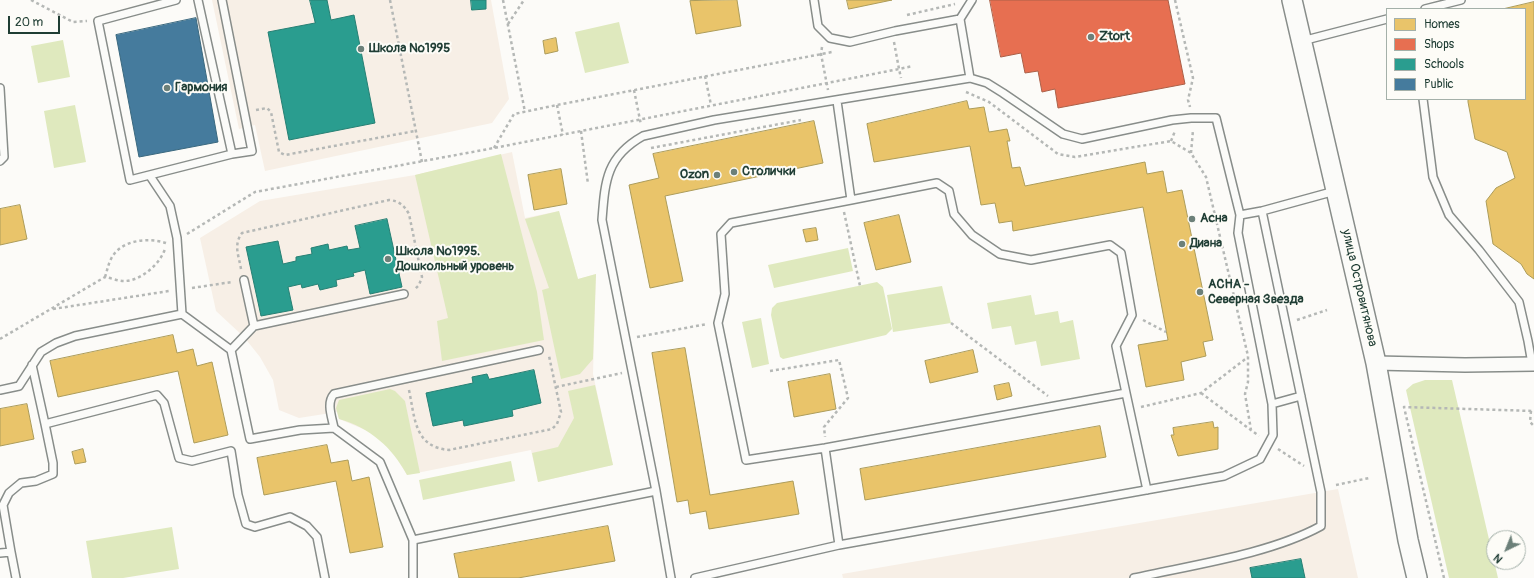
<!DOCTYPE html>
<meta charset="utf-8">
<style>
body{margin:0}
#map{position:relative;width:1534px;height:578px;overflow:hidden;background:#fcfbf8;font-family:Pangolin,sans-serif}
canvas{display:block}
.legend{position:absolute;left:1386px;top:8px;width:140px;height:92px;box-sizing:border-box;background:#fdfcf7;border:1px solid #a4b0a9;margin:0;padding:5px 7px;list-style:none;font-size:12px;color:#1f3d34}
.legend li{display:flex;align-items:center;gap:8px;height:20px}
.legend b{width:20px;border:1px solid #a4b0a9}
.north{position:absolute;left:1486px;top:530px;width:40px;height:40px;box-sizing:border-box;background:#fdfcf7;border:1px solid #a4b0a9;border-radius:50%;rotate:223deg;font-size:11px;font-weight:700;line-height:16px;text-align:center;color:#1f3d34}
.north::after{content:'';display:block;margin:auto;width:14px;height:18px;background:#6c8079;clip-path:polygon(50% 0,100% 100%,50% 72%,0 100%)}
.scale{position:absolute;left:8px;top:16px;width:52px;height:18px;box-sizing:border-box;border:2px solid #1f3d34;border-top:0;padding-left:5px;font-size:12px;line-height:14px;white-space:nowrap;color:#1f3d34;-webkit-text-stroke:3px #fdfcf7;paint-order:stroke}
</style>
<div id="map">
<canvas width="1534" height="578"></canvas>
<ul class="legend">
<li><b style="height:11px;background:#e9c46a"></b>Homes</li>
<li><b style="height:11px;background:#e76f51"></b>Shops</li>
<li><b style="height:11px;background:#2a9d8f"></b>Schools</li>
<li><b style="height:11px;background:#457b9d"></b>Public</li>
</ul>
<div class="north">N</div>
<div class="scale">20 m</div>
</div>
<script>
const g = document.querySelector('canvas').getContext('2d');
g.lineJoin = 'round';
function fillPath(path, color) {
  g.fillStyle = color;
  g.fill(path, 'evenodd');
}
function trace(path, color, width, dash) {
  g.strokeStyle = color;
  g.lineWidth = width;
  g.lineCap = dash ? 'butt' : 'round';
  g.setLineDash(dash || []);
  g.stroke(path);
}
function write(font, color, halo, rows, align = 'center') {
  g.font = font + ' Pangolin,sans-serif';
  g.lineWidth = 4;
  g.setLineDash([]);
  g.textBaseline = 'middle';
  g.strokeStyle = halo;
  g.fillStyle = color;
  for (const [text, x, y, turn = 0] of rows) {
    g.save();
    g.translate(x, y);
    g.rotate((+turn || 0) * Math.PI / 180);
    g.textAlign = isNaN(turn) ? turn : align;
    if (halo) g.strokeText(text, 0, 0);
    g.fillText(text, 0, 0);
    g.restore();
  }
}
const built = new Path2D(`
 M212,0H491L509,99L492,123L265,171L255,125L239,129Z
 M512,152L525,218L559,211L578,279L596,274L593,374L613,465L538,482L531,450L407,475L396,457L386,445L368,431L339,419L337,412L299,418L279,410L273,380L260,357L244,337L216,311L200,238L260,201L415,175Z
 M1338,489L1358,578H843L842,574Z`);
const green = new Path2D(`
 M619,22L629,63L585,73L575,32Z
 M63,40L70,77L38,83L31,46Z
 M75,105L86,162L54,168L44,111Z
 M501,154L537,292L544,340L442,361L437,321L448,318L415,175Z
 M559,211L578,279L596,274L593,359L580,374L561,379L542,290L549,288L525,219Z
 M848,248L853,271L774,288L768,265Z
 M877,282L883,287L892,329L886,335L783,359L780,357L771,315L772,308L777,303Z
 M942,286L951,323L893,332L887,295Z
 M1031,295L1035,315L1058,311L1060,323L1073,320L1080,359L1041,366L1036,341L1015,345L1011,326L992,329L987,303Z
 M761,318L769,364L752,368L742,322Z
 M1425,380H1452L1498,578H1449L1406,390L1413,384Z
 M595,385L613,465L538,482L532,453L558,447L574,418L568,391Z
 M390,389L395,391L405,401L420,473L407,475C392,447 370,428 339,419L336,408L339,400Z
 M511,461L515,481L423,500L419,480Z
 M172,527L179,569L123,578H92L86,541Z`);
const homes = new Path2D(`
 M737,0L741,26L696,34L690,1Z
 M847,0H892L849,9Z
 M1534,2V279L1527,274L1521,264L1493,244L1486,201L1496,188L1515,178L1507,152L1475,139L1468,102V99H1525V9H1503Z
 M556,38L558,51L545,54L543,41Z
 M967,101L969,109L984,107L989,132L1007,129L1010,141H1007L1012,168L1020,167L1025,186L1145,162L1147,174L1163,171L1167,193L1182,190L1213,340L1203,342L1206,356L1181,362L1184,380L1146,387L1138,345L1168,340L1143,207L1013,231L1012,221L999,223L995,203L981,205L970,146L874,162L867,124Z
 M814,121L823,163L665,196L683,281L650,288L629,185L659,178L653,154Z
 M561,169L567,204L534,210L528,175Z
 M20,205L27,239L0,245V209Z
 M899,215L911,262L876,270L864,223Z
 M816,228L818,240L806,242L803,230Z
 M173,335L177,353L193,349L197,366L212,362L228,435L194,443L178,371L58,397L50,361Z
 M685,348L710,495L793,481L799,514L709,529L706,511L690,514L688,500L677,502L652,353Z
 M973,350L978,372L930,383L925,361Z
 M830,374L836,409L794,417L788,382Z
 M1009,383L1012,396L997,400L994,386Z
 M27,404L34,439L0,446V409Z
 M1213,422L1214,428L1218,427V449L1178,456L1171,435H1174L1173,428Z
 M1100,426L1106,457L865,500L860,469Z
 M327,445L331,463L348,460L352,481L369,477L383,547L350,553L336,481L264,495L257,458Z
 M83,449L86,462L75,464L72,452Z
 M608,526L615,561L518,578H459L454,554Z`);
const shops = new Path2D(`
 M990,0H1168L1185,84L1058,108L1055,89L1042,92L1038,71L1025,73L1021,53L1001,57Z`);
const schools = new Path2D(`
 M310,0H327L331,20L354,15L375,123L289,140L268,32L315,23Z
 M471,0H486V9L472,10Z
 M387,219L402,287L370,294L365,270L353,273L354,276L336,280L337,286L320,290L318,284L302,288L301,284L288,287L293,310L261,316L246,247L278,241L283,264L296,261V257L312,254L311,248L328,244L329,250L347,246L348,250L360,248L355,226Z
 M534,370L541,403L512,410L513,416L464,426L463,420L433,426L426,393L473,383L472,377L487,374L489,379Z
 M1301,559L1305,578H1252L1250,568Z`);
const public = new Path2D(`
 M196,18L218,142L139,157L116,35Z`);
const path = new Path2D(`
 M31,0L73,22L87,21
 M390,0L422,162
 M503,0L525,112
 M1175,0L1193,78L1188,100L1190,107
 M907,15L955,4
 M508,24L524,0
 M894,42L899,69L913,66
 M822,47L821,54L828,90
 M705,76L711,105
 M634,90L641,125
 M966,92L989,102L1058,154L1075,157L1171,141L1191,153L1206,177L1248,356V382L1245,394L1251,430
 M557,105L563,135
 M256,110L267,108L271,112L279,152L285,155L415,131
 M581,131L588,184
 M1171,141L1175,131
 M494,148L514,114L557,105L832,52
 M651,148L801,120
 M1191,153L1193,130
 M844,212L860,286
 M187,234L255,192L494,148L899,69L901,78
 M241,269C239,256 233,245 242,233L389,200C399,201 404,205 409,214L422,277L419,285L414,290
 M105,277C107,271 108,265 111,259C120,240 148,237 166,243
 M192,288L232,282
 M53,309L169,291
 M1143,320L1166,332
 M1297,320L1327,310
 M951,323L1048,396
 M637,337L707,324
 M0,339L105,277C111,278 118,281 124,281C141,281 160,264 165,249
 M770,371L839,360L848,398L824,427L825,437
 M556,387L622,373
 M409,390C415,418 414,447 449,450L552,429L557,424L561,412L549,356
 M1201,393L1259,436
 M1141,407L1201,393L1248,357
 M1531,411L1530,422L1534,426
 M1278,449L1304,466
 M1336,485L1369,478
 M1444,578L1404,407L1534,411`);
const service = new Path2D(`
 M176,0L98,21L130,180L232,154L198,0
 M222,0L252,151L232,154
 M814,0L818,26L830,38L850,42L895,31L960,19L972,0
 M1425,9L1461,0
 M960,19L970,78
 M1302,41L1387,19
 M0,88L4,157L0,161
 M1423,99L1433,177L1449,215L1479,250L1519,302L1528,341L1532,364
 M837,101L851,200L731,223L721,234L725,294L718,323L746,460L825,448L1126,393L1116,346L1132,315L1121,253L1110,245L1031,260L1000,254L972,235L954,214L949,191L937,183L851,200
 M1240,215L1262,211L1335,191
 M244,280L254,326L404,294
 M182,314L231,350L250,439L300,430L334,428L380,462L413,540V578
 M231,350L254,326
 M32,365L45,424
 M0,390L19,386L41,352L56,343L75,336L182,314L177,238L170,206L150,176
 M1126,393L1147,490
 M1272,404L1301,396
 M334,428C332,417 326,403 334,394L539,350
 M825,448L839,545
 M413,540L656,491
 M11,552L3,505L9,493L21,483L36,481L53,474V463L45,424L157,395L164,403L179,458L192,461L231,451L238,495L246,524L255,527L290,517L307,526L317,537L325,578
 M0,553L11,552L16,578
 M671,578L656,491L602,220C605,181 606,157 643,136L714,120L970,78L987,83L1003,93L1063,134L1082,139L1172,120L1191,118H1216L1240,215L1238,233L1272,404L1273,435L1260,459L1224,476L839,545L695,578
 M1134,578C1192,565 1270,554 1321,526V492L1262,211`);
const minor = new Path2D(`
 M1376,363L1465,365L1534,364`);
const secondary = new Path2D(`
 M1292,0L1376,363L1408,540L1417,578`);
const markers = [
 [1091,37,4,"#6c8079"],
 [361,49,4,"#6c8079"],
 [167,88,4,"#6c8079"],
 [734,172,4,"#6c8079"],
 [717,175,4,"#6c8079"],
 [1192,219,4,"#6c8079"],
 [1182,244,4,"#6c8079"],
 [388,259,4,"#6c8079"],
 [1200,292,4,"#6c8079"]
];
const poiNames = [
 ["Ztort",1099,37],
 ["Школа №1995",369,49],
 ["Гармония",175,88],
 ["Столички",742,172],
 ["Ozon",709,175,"right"],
 ["Асна",1200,219],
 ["Диана",1190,244],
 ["Школа №1995.",396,252],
 ["Дошкольный уровень",396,267],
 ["АСНА -",1208,285],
 ["Северная Звезда",1208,300]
];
const streetNames = [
 ["улица Островитянова",1359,288,77]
];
fillPath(built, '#f7efe6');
fillPath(green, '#dfe9be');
fillPath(homes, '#e9c46a');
trace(homes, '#ac9c5a', 1);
fillPath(shops, '#e76f51');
trace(shops, '#ab6048', 1);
fillPath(schools, '#2a9d8f');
trace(schools, '#278074', 1);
fillPath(public, '#457b9d');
trace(public, '#3a687e', 1);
trace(service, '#888d8a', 10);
trace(minor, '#888d8a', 16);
trace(secondary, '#888d8a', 22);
trace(path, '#b5b8b6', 2.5, [3, 3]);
trace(service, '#fbfbf9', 7);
trace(minor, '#fbfbf9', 13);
trace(secondary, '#fbfbf9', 19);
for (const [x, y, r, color] of markers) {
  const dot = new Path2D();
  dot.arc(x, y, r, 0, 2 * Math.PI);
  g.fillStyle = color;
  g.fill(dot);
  trace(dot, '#fdfcf7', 1.5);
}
write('bold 13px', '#1f3d34', '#fdfcf7', poiNames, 'left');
write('13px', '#1f3d34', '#fdfcf7', streetNames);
</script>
